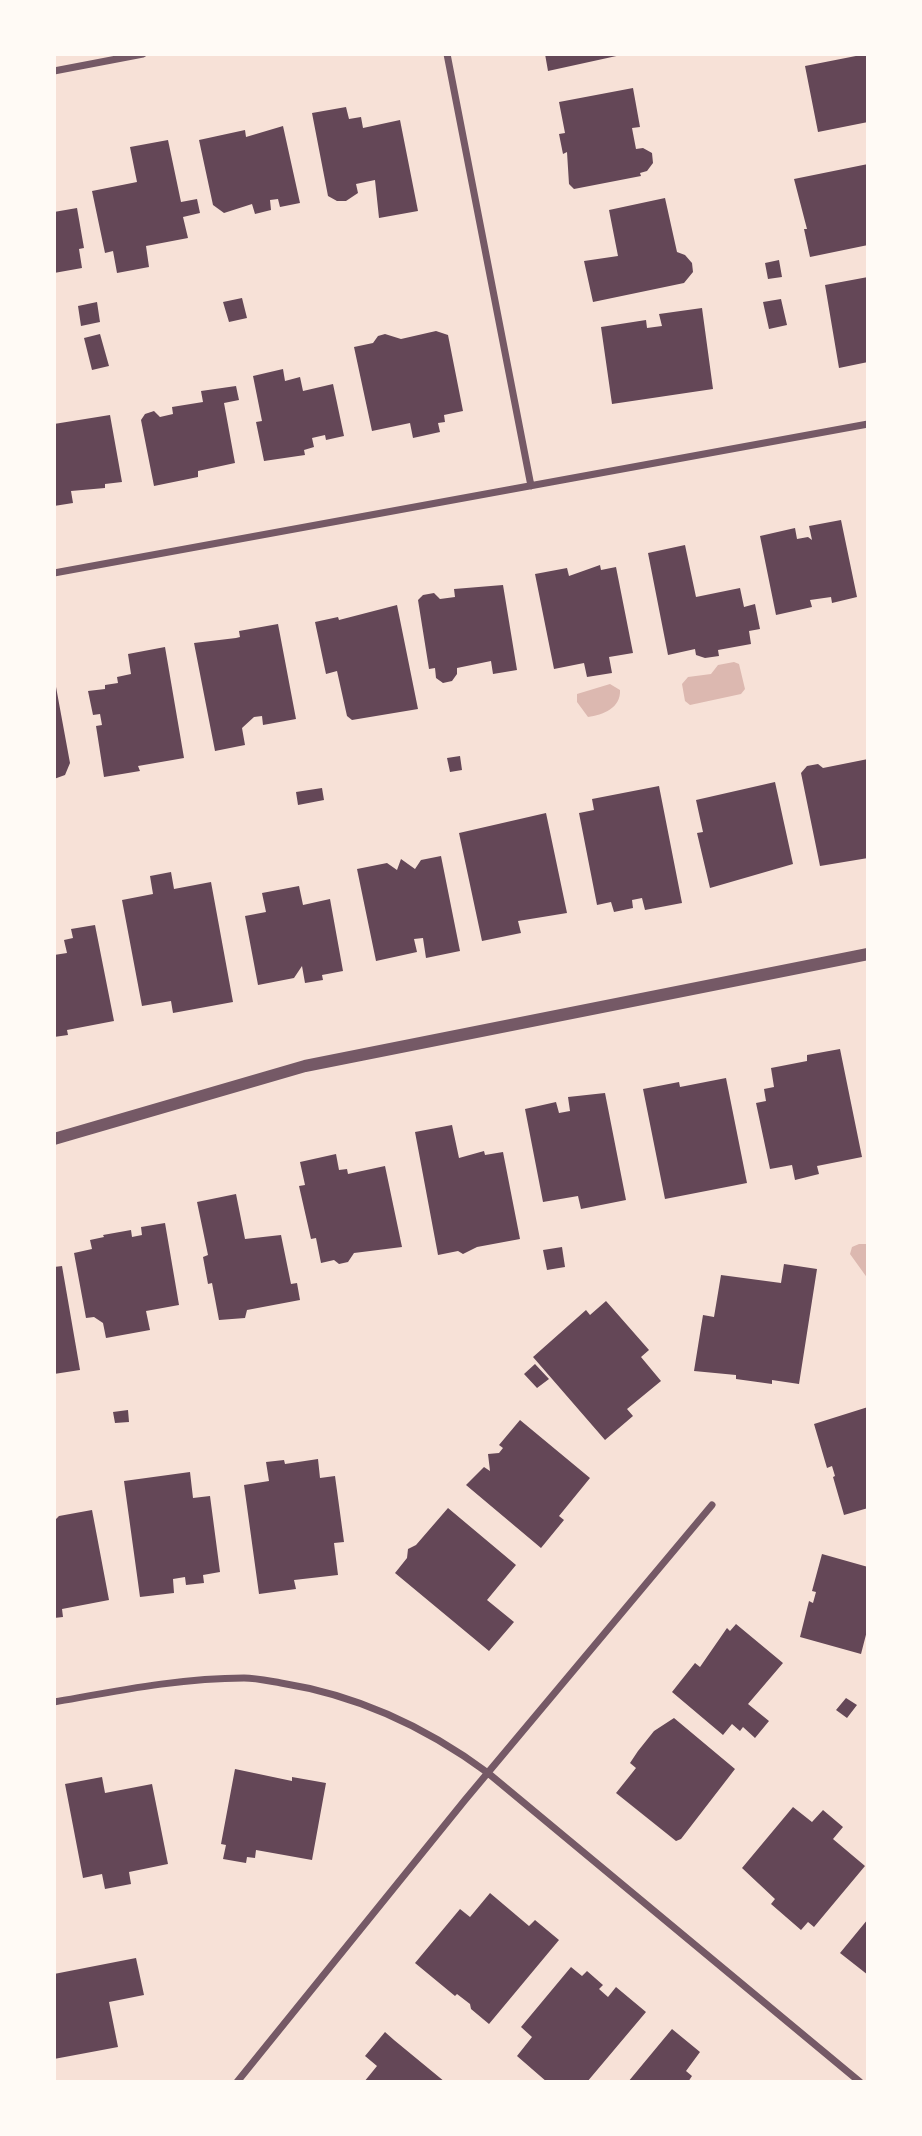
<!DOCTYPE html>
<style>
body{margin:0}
#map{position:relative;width:922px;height:2136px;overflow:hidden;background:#f7e1d7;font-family:Arial,sans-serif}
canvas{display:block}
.frame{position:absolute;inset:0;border:56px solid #fffaf5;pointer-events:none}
</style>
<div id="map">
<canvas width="922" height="2136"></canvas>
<div class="frame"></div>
</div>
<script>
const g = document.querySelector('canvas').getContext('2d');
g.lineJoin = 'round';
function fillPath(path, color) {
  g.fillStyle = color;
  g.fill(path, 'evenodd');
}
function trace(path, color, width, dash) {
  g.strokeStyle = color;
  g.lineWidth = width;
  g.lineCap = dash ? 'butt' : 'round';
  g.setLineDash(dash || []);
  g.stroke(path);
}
const water = new Path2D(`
 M734,662L739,664L745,689L741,694L690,705L685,701L682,684L688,677L711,674L718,665Z
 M610,684L620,690C621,708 603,715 588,717L577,702V694Z
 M859,1244H866L868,1279L850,1254L852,1247Z`);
const building = new Path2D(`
 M545,54H621V55L548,71Z
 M866,54L868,122L818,132L805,66Z
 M633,88L640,127L632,128L636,149L643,148L652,153L653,163L647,171L640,173L641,176L574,189L569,184L567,152L563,154L559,134L565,133L559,102Z
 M346,107L349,119L361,117L363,128L400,120L418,211L379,218L375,180L356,184L358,193L346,201H337L328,196L312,113Z
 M283,126L300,203L280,207L278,199L270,200L271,210L255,214L252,204L224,213L213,205L199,140L245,130L246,137Z
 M168,140L181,202L197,199L200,213L183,217L188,238L146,246L149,267L117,273L113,251L105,253L92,191L137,182L130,147Z
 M868,164V245L810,257L804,229H807L794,179Z
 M665,198L677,252L685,255L692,263L693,272L684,283L593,302L584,261L618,256L609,210Z
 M77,208L84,248L79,249L82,268L54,273V212Z
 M779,260L782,277L768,279L765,263Z
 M868,277V362L839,368L825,285Z
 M242,298L247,318L229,322L223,302Z
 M781,299L787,325L769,329L763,302Z
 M97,302L100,322L81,326L78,306Z
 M702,308L713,389L612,404L601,327L646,320L647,328L662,326L659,314Z
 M436,331L448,335L463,411L444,415L445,422L438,423L440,432L413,438L410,423L372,431L354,347L373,343L378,336L385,334L401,339Z
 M100,334L109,366L92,370L84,338Z
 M283,369L285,381L300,377L303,391L333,384L344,436L326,440L325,435L312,438L314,447L304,450L305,455L264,461L256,422L262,421L253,376Z
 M236,386L239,400L224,403L235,463L198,471V477L154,486L141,420L145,414L154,411L160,417L173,414L172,407L203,402L201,391Z
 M110,415L122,482L105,484V488L71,491L73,503L54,506V424Z
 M841,520L857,597L832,603L831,597L810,600L812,607L776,615L760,536L795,528L797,539L808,537L812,540L809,526Z
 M685,545L696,597L740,588L744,607L755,604L760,629L749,631L751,644L718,650L719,656L705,658L696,655L695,649L668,655L648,553Z
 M600,565L601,570L616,567L633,653L609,657L612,673L587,677L584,663L554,669L535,574L567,568L569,576Z
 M503,585L517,670L493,674L491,661L457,668V674L452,681L443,683L436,678L435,668L429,669L418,600L423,595L434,593L440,599L455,597L454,589Z
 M397,605L418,709L352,720L347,716L337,671L326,674L315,622L338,617L339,620Z
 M278,624L296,719L263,725L262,716L254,717L242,728L245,745L215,751L194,643L236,638L240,637L239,631Z
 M165,647L184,758L138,766L140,771L104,777L96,726L102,725L100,714L93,715L88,691L105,689V685L118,683L117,677L131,674L128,654Z
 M54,676L70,763L65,775L54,779Z
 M460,756L462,770L450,772L447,758Z
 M868,759V858L820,866L801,773L807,766L818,764L823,768Z
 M775,782L793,864L710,888L697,833L703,832L696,800Z
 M659,786L682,903L645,910L642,898L632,900L633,908L614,912L611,902L597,905L579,813L594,810L592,799Z
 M322,788L324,800L298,805L296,792Z
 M546,813L567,913L518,921L521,933L482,941L459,833Z
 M441,856L460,951L426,958L423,938L414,939L417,952L376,961L357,869L387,863L397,870L401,859L415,869L421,860Z
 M171,872L174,889L211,882L233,1002L173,1013L171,1001L142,1006L122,900L153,894L150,876Z
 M299,886L303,905L330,899L343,971L322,975L323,980L305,983L302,966L294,978L258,985L245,916L266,912L262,893Z
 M95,925L114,1021L67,1030L68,1035L54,1037V955L67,953L64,940L73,938L71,929Z
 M840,1049L862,1157L817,1166L819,1174L795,1180L792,1165L770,1169L756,1103L766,1101L764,1089L774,1087L771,1068L807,1061V1055Z
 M726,1078L747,1183L665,1199L643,1089L679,1082L680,1087Z
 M605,1093L626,1200L581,1209L578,1196L543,1202L525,1109L556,1102L559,1113L570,1111L568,1097Z
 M452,1125L459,1158L484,1151L485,1155L503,1152L520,1239L477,1247L463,1254L458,1251L438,1255L415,1132Z
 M336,1154L339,1170L347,1169L348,1174L385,1166L402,1247L354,1253L348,1262L339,1264L334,1260L321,1263L316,1238L311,1239L299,1186L305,1185L300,1162Z
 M236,1194L245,1239L281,1235L291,1284L297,1283L300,1300L247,1310L245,1318L219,1320L212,1283L208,1284L203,1257L208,1255L197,1202Z
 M165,1223L179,1305L146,1311L150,1330L106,1338L103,1323L94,1317L86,1318L74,1253L92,1249L90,1240L104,1237L103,1235L131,1230L132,1237L142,1235L141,1227Z
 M562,1247L565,1267L547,1270L543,1250Z
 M784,1264L817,1269L799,1384L772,1380V1384L736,1379V1375L694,1371L703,1315L714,1317L721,1275L781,1283Z
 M62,1266L80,1370L54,1374V1267Z
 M606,1301L649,1350L641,1357L661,1381L627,1409L633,1416L605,1440L533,1357L586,1310L590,1315Z
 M535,1364L549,1379L537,1388L524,1374Z
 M868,1407V1508L844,1515L833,1477L835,1476L832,1466L827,1468L814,1424Z
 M128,1410L129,1422L115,1423L113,1412Z
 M520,1420L590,1478L559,1516L564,1520L541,1548L466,1485L484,1467L490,1471L488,1454L499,1453L503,1448L499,1445Z
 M318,1459L320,1478L335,1476L344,1542L334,1543L338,1575L294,1580L296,1589L259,1594L244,1485L269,1481L266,1462L284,1460L285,1464Z
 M190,1472L193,1498L210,1496L220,1572L203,1575L204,1583L186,1585L185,1577L173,1579L174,1593L140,1597L124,1481Z
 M448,1508L516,1565L487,1600L514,1622L489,1651L395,1573L407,1558L408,1549L416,1545Z
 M92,1510L109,1600L62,1609L63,1617L54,1618V1521L59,1516Z
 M822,1554L868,1567V1627L861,1654L800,1637L809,1601L813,1603L816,1592L812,1591Z
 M736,1624L783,1663L748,1704L769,1721L755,1738L743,1727L740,1731L732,1724L723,1735L672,1692L695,1663L700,1667L727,1628L730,1631Z
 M846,1698L857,1705L847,1718L836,1710Z
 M674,1718L735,1769L681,1839L676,1841L616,1793L636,1768L630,1763L638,1751L654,1731Z
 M235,1769L292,1781V1777L326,1783L312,1860L256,1850L255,1858L247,1857L246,1863L223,1859L226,1845L221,1844Z
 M102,1777L105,1793L152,1784L168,1864L129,1872L131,1884L105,1889L102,1874L83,1878L65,1784Z
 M793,1807L812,1822L823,1810L843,1827L833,1839L865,1866L814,1927L808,1922L801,1930L771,1904L775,1899L742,1868Z
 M490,1893L529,1926L535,1920L559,1940L489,2024L471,2009L470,2004L457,1994L455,1996L415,1963L460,1909L470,1917Z
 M868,1919V1975L840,1953Z
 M136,1958L144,1995L109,2002L118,2047L54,2059V1974Z
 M571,1967L582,1976L587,1971L603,1985L599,1989L608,1997L616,1987L646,2012L587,2082H547L517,2056L532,2037L521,2027Z
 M672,2029L700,2052L686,2071L692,2076L688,2082H628Z
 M385,2032L394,2040L445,2082H364L377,2066L365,2056Z`);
const minor = new Path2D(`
 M447,54L531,486
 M54,71L143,54
 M54,573L868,424
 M54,1702C117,1691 180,1678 244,1678C256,1678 269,1681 281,1683C357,1695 426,1727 488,1773L860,2082
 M237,2082L465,1800L712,1505`);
const tertiary = new Path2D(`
 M54,1139L305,1066L868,954`);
fillPath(water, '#dcb8b0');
fillPath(building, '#644757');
trace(minor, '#755966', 7);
trace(tertiary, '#755966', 12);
</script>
